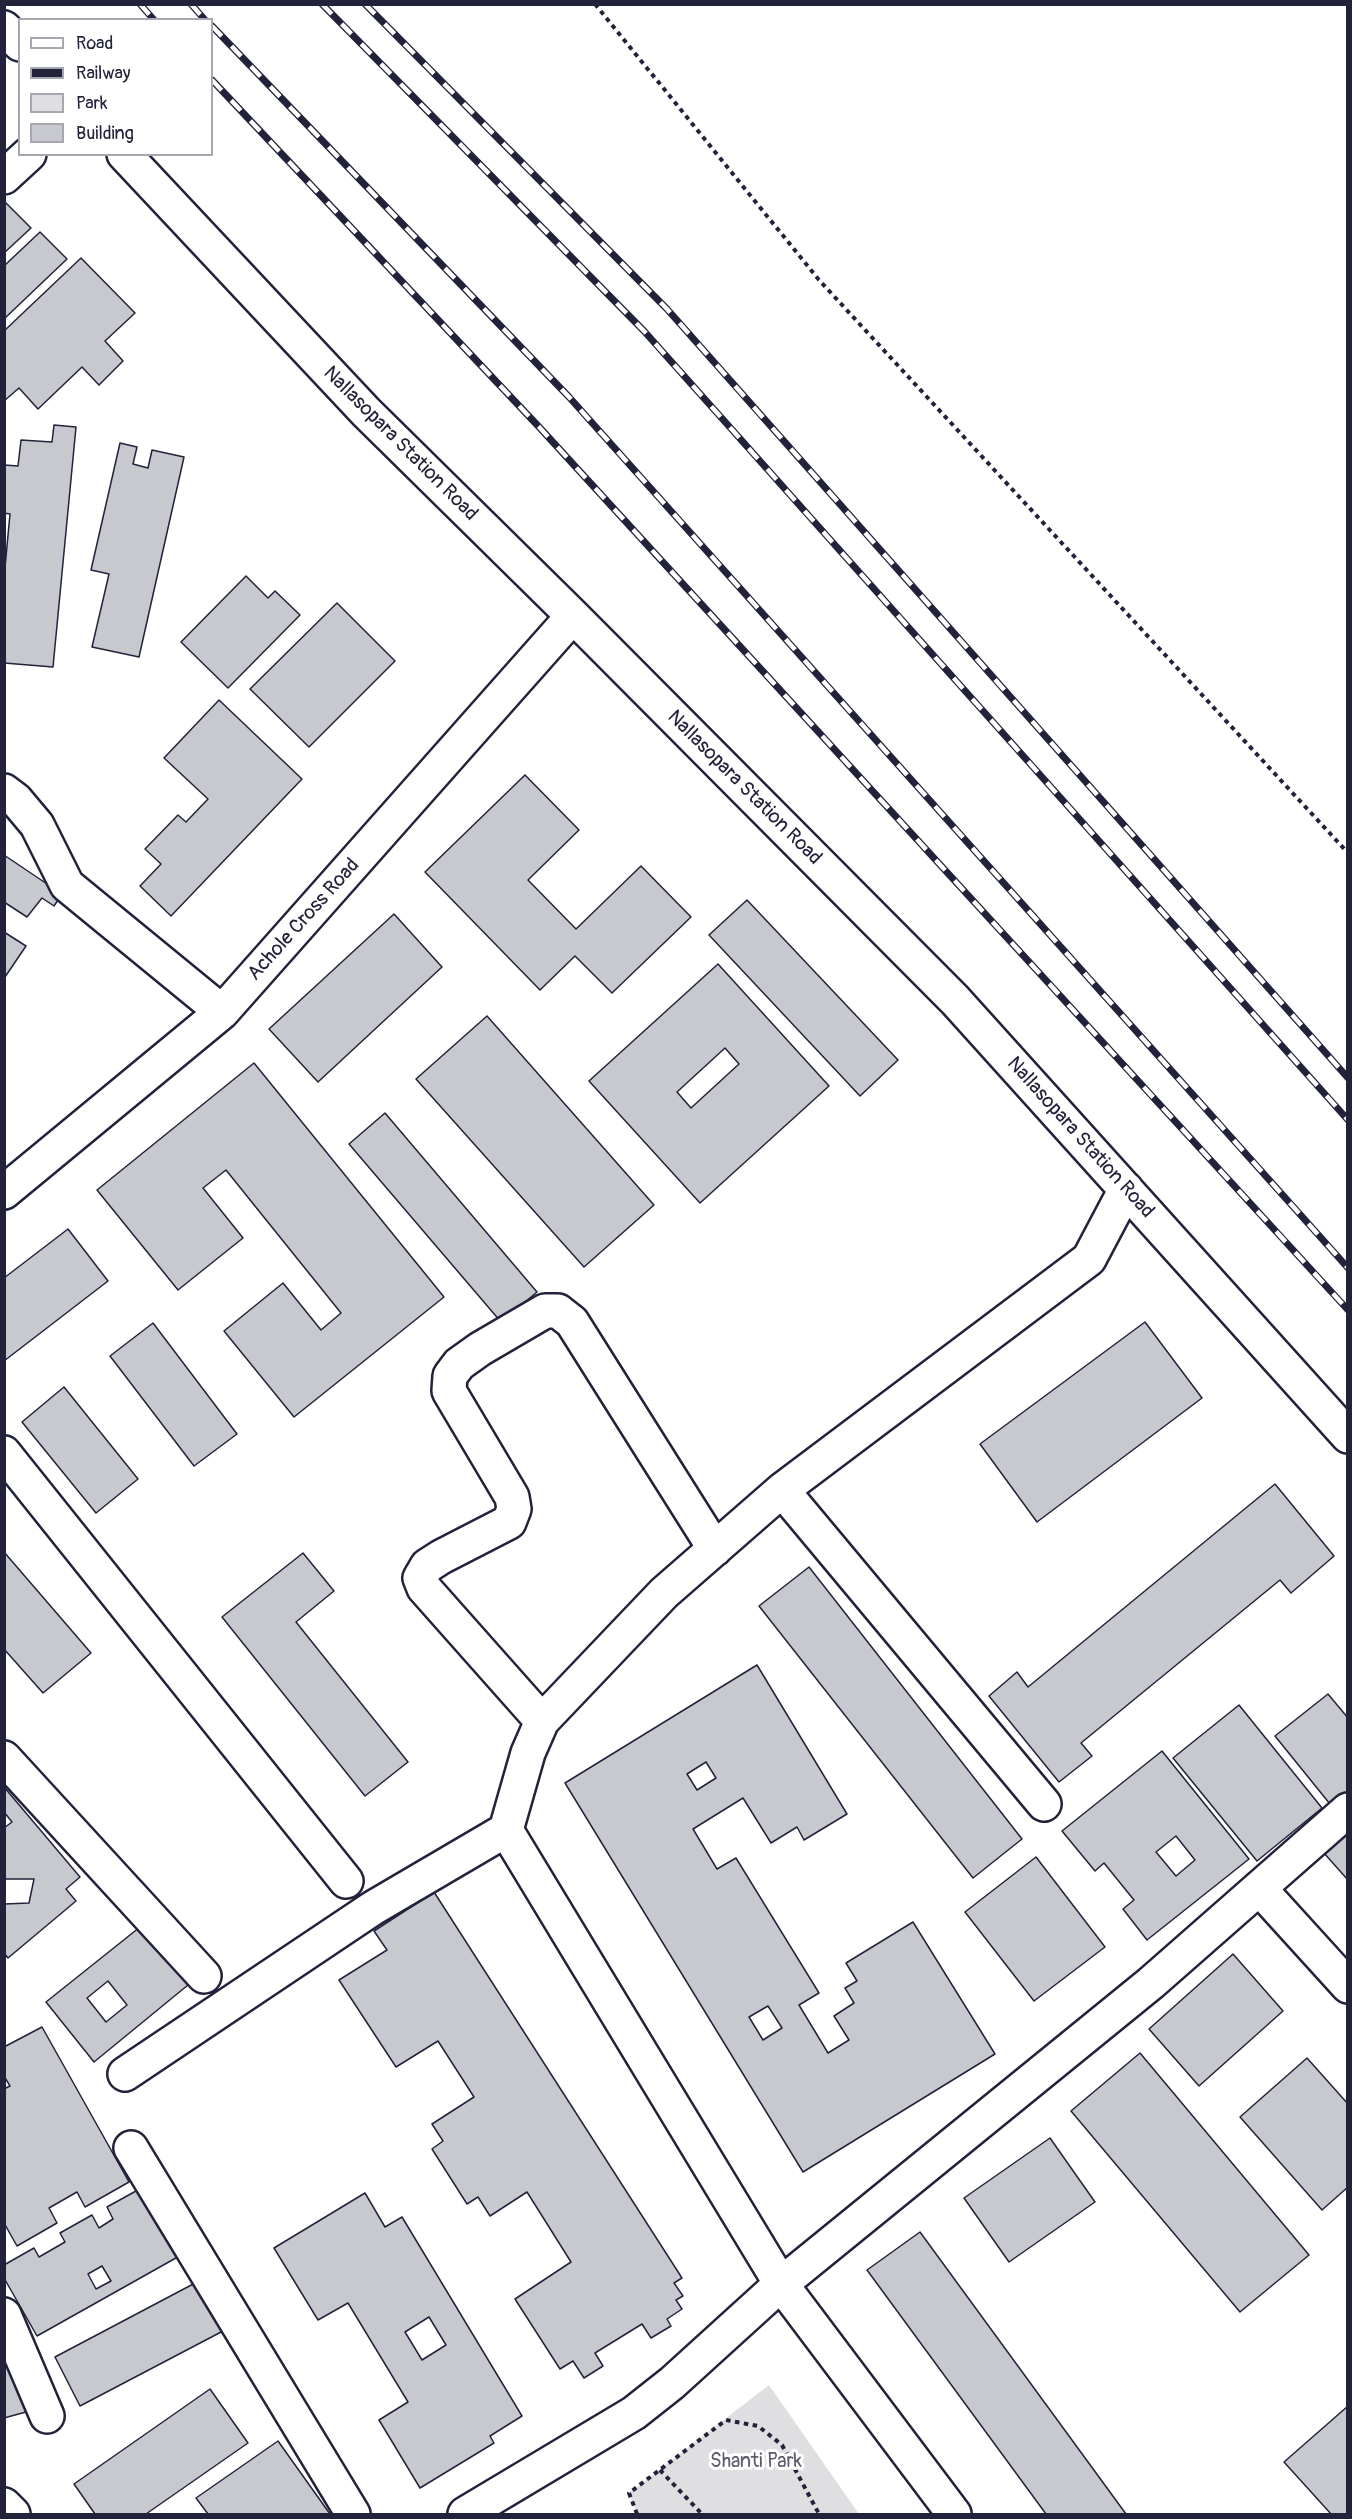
<!DOCTYPE html>
<style>
body{margin:0}
#map{position:relative;width:1352px;height:2519px;overflow:hidden;background:#fff;font-family:Pangolin,sans-serif}
canvas{display:block}
.frame{position:absolute;inset:0;border:6px solid #22223b;pointer-events:none}
.legend{position:absolute;left:18px;top:18px;width:195px;height:138px;box-sizing:border-box;background:#fff;border:2px solid #a7a7b1;margin:0;padding:8px 10px;list-style:none;font-size:18px;color:#22223b}
.legend li{display:flex;align-items:center;gap:12px;height:30px}
.legend b{width:30px;border:2px solid #a7a7b1}
</style>
<div id="map">
<canvas width="1352" height="2519"></canvas>
<div class="frame"></div>
<ul class="legend">
<li><b style="height:8px;background:#fff"></b>Road</li>
<li><b style="height:8px;background:#22223b"></b>Railway</li>
<li><b style="height:16px;background:#dfdfe2"></b>Park</li>
<li><b style="height:16px;background:#c8c8cf"></b>Building</li>
</ul>
</div>
<script>
const g = document.querySelector('canvas').getContext('2d');
g.lineJoin = 'round';
function fillPath(path, color) {
  g.fillStyle = color;
  g.fill(path, 'evenodd');
}
function trace(path, color, width, dash) {
  g.strokeStyle = color;
  g.lineWidth = width;
  g.lineCap = dash ? 'butt' : 'round';
  g.setLineDash(dash || []);
  g.stroke(path);
}
function write(font, color, halo, rows, align = 'center') {
  g.font = font + ' Pangolin,sans-serif';
  g.lineWidth = 6;
  g.setLineDash([]);
  g.textBaseline = 'middle';
  g.strokeStyle = halo;
  g.fillStyle = color;
  for (const [text, x, y, turn = 0] of rows) {
    g.save();
    g.translate(x, y);
    g.rotate((+turn || 0) * Math.PI / 180);
    g.textAlign = isNaN(turn) ? turn : align;
    if (halo) g.strokeText(text, 0, 0);
    g.fillText(text, 0, 0);
    g.restore();
  }
}
const green = new Path2D(`
 M769,2385L859,2514H637L629,2493Z`);
const building = new Path2D(`
 M4,201L31,228L4,253Z
 M40,232L67,259L4,319V266Z
 M81,258L135,313L105,341L123,361L99,385L82,367L38,409L19,388L4,401V331Z
 M54,425L76,427L53,667L4,663V578L10,514L4,513V465L18,466L21,440L52,442Z
 M120,443L137,447L133,464L148,468L152,450L184,457L139,657L92,647L109,574L91,570Z
 M246,576L268,598L275,591L300,615L228,688L181,642Z
 M337,603L395,661L309,747L250,689Z
 M219,700L302,779L171,916L140,886L161,864L145,849L178,815L186,822L208,799L164,758Z
 M525,775L579,830L528,880L576,929L641,866L691,917L612,993L575,956L540,990L425,872Z
 M4,855L62,894L54,906L42,898L27,917L4,902Z
 M747,900L898,1060L860,1096L709,935Z
 M394,914L442,967L318,1082L269,1029Z
 M4,932L26,946L5,977H4Z
 M718,964L829,1086L700,1203L589,1081ZM725,1048L739,1064L691,1108L677,1092Z
 M487,1016L654,1205L584,1267L416,1079Z
 M254,1063L444,1297L294,1417L224,1331L283,1283L321,1330L341,1313L226,1170L203,1188L243,1238L178,1290L97,1190Z
 M385,1113L537,1292L501,1322L349,1144Z
 M68,1229L108,1281L4,1361V1278Z
 M1145,1322L1202,1398L1037,1522L980,1444Z
 M153,1323L237,1434L194,1466L110,1356Z
 M64,1387L138,1479L96,1513L22,1422Z
 M1275,1484L1334,1556L1291,1593L1280,1580L1081,1743L1092,1756L1059,1782L989,1696L1017,1672L1028,1687Z
 M4,1552L91,1653L43,1693L4,1649Z
 M303,1553L334,1591L296,1622L408,1762L365,1796L222,1617Z
 M809,1567L1022,1839L973,1878L759,1606Z
 M757,1665L847,1814L804,1840L797,1827L771,1843L743,1798L693,1829L717,1869L736,1858L819,1993L799,2005L828,2053L849,2040L834,2016L854,2003L845,1988L857,1981L846,1963L913,1922L995,2054L803,2172L565,1783ZM706,1762L716,1778L697,1790L687,1774ZM768,2006L782,2028L763,2040L749,2017Z
 M1328,1694L1348,1718V1798L1334,1809L1275,1736Z
 M1239,1705L1322,1808L1257,1861L1173,1758Z
 M1162,1751L1249,1859L1147,1940L1123,1909L1134,1900L1104,1863L1095,1871L1062,1831ZM1176,1836L1195,1860L1176,1876L1156,1852Z
 M4,1787L80,1877L66,1889L76,1901L8,1958L4,1953V1904L29,1903L34,1879H4V1828L12,1822L4,1812Z
 M1347,1832H1348V1880L1323,1852Z
 M1036,1857L1105,1947L1034,2001L965,1912Z
 M434,1892L682,2278L674,2283L683,2296L676,2300L682,2309L667,2319L671,2326L651,2338L642,2324L595,2353L603,2366L584,2378L573,2361L560,2369L515,2299L571,2262L527,2192L490,2216L478,2197L467,2204L432,2149L443,2141L432,2124L474,2097L438,2041L396,2067L339,1980L387,1950L374,1931Z
 M140,1927L188,1985L94,2062L46,2002ZM108,1981L127,2005L106,2022L87,1998Z
 M1233,1954L1283,2011L1199,2086L1149,2029Z
 M42,2027L129,2182L85,2207L77,2192L49,2208L57,2223L17,2246L4,2223V2089L10,2086L4,2076V2047Z
 M1140,2053L1309,2255L1240,2312L1071,2111Z
 M1307,2058L1348,2104V2187L1322,2210L1240,2117Z
 M1050,2138L1095,2202L1009,2262L964,2198Z
 M145,2186L183,2254L37,2336L4,2278V2265L34,2248L39,2257L65,2242L60,2233L92,2215L99,2228L113,2219L107,2207ZM102,2266L111,2281L96,2289L88,2274Z
 M365,2193L385,2227L402,2217L522,2416L490,2436L494,2443L420,2488L379,2420L408,2402L348,2303L318,2320L274,2248ZM429,2317L446,2345L422,2360L405,2332Z
 M920,2232L1126,2514H1046L867,2270Z
 M197,2282L223,2331L80,2406L55,2357Z
 M4,2343H7L26,2412L4,2418Z
 M210,2389L248,2443L146,2514H95L74,2484Z
 M1348,2406V2514H1331L1284,2462Z
 M278,2441L330,2514H208L196,2498Z`);
const path = new Path2D(`
 M595,4L819,280L1348,853
 M660,2470L702,2514
 M637,2514L629,2493L726,2420L758,2426L782,2445L819,2514`);
const minor = new Path2D(`
 M4,28L20,44
 M124,154L366,412L573,616L955,1000L1348,1436
 M4,177L29,154
 M4,791L16,800L37,825L67,885L222,1012
 M4,1192L222,1012L573,616
 M4,1453L346,1881
 M782,1490L1044,1804
 M542,1721L424,1588L420,1578L427,1566L441,1557L509,1522L514,1509L512,1497L449,1391L450,1376L459,1364L480,1349L545,1311H558L572,1322L715,1549
 M4,1758L204,1976
 M1259,1888L1348,1986
 M125,2074L373,1908L506,1830
 M131,2148L353,2514
 M4,2315L47,2416
 M4,2505L13,2514
 M465,2514L634,2413L672,2383L781,2284L1151,1983L1348,1810
 M954,2514L781,2284L506,1830L528,1753L542,1721L664,1593L782,1490L1089,1259L1126,1189`);
const rail = new Path2D(`
 M140,4L154,20
 M191,4L205,20
 M322,4L644,331L1348,1120
 M365,4L667,309L1348,1078
 M212,26L569,397L1348,1268
 M212,80L540,428L1348,1310`);
const streetNames = [
 ["Nallasopara Station Road",400,444,45],
 ["Nallasopara Station Road",744,788,45],
 ["Achole Cross Road",304,920,-48],
 ["Nallasopara Station Road",1080,1138,48]
];
const parkNames = [
 ["Shanti Park",756,2462]
];
fillPath(green, '#dfdfe2');
fillPath(building, '#c8c8cf');
trace(building, '#22223b', 1.5);
trace(minor, '#22223b', 38);
trace(path, '#22223b', 4, [4.5, 4.5]);
trace(minor, '#fff', 33);
trace(rail, '#22223b', 7);
trace(rail, '#fff', 4.5, [14]);
write('20px', '#22223b', '#fff', streetNames);
write('20px', '#5b5b6d', '#fff', parkNames);
</script>
